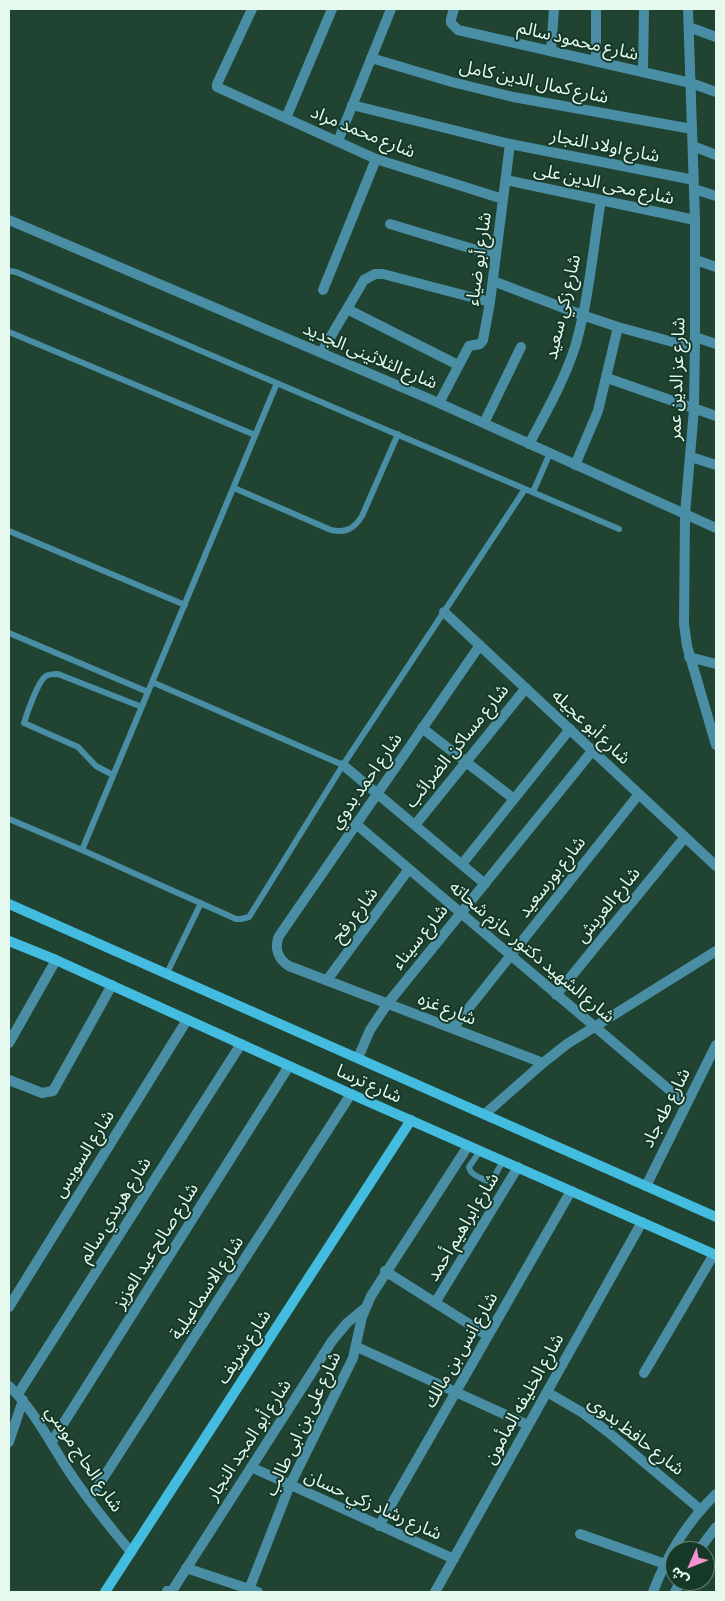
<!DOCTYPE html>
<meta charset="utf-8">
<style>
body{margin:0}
#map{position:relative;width:725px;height:1601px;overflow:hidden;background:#204332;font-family:"Alegreya Sans","Noto Sans Arabic",sans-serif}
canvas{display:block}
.frame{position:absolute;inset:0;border:10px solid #e5f9ee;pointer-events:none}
.north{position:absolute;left:665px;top:1541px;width:50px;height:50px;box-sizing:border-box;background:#153828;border:1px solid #688577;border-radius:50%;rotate:226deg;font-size:14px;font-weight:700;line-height:20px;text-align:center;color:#e5f9ee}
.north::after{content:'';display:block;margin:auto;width:18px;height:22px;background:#f590d1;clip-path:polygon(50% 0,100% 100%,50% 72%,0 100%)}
</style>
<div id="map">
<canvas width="725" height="1601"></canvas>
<div class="frame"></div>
<div class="north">ش</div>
</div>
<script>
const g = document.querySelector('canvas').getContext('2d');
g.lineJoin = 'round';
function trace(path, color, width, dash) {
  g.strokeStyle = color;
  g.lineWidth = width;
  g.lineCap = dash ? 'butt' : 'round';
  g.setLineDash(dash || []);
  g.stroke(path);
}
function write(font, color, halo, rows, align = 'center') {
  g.font = font + ' "Alegreya Sans","Noto Sans Arabic",sans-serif';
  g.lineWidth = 4;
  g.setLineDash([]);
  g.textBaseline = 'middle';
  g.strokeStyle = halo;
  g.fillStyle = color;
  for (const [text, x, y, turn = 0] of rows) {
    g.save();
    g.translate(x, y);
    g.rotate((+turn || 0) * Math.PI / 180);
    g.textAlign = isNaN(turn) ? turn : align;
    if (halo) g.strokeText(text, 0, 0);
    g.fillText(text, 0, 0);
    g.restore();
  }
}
const lane = new Path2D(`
 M9,271L16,272L619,529
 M9,332L255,435
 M234,488L331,530C346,533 354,529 362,516L398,434
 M533,492L550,453
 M9,531L185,605
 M9,633L148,692
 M152,682L343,765
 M113,775L96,766L78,747L24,723C27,713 38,681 46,676C49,674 54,674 58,674L142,707
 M9,819L82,850L236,919H241L249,917L343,765L525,489
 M82,850L277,383
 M167,973L201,903
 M480,1151L469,1167C470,1175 481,1178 488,1181L493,1179L503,1161`);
const street = new Path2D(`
 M252,9L217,84V87L376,159L503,199
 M454,9L451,19V23L458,30L691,83L716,92
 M688,9L695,220V337L694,409L685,514L684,624L687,646L716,745
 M689,27L716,37
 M551,51L554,9
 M371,58L452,82L513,97L692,129
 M596,61V9
 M643,72L644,9
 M352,105L510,144L694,180
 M286,118L332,9
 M338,141L391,9
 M693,146L716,155
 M506,180L695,220
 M694,189L716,196
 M9,220L439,403L716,528
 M390,224L496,256
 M696,260L716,267
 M493,281L582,315L618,327L695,348
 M323,290L376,159
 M347,309L458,365
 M695,337L716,344
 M321,353L364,280L375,274H383L490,302
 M607,378L716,416
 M439,403L469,346L480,344L483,340L490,302L510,144
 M484,423L521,347
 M529,444C546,412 564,381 575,347C589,300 593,248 601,200
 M691,457L716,465
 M575,465L598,411L618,327
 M444,612L716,866
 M480,645L279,936C274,948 278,959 289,966L543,1063
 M689,657L716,664
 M422,728L514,799
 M343,765L485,884
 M356,824L686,1104
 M415,825L526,688
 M462,864L570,729
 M327,980L409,869
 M556,995L685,837
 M453,1028L639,794
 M9,1043L56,960
 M358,1058L370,1030L388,1003L593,750
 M9,1080L42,1093L53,1091L112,985
 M485,1114L543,1063L567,1044L716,951
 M646,1186L716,1045
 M385,1271L488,1336
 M435,1303L518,1167
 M9,1307L187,1020
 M357,1347L528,1425
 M644,1373L714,1254
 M9,1386C35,1411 50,1443 70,1473C89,1501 109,1526 131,1552
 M547,1392L583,1413L608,1432L701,1510
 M18,1394L241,1044
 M9,1442L23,1400
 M51,1443L289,1066
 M251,1467L454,1559
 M89,1500L351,1094
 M379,1526L571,1191
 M580,1534L665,1564
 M698,1551L716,1527
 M186,1568L258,1592
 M167,1591H172L332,1341L347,1323L365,1308
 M248,1592L290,1485L353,1358L362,1317L371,1296L468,1146
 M435,1592L642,1222
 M653,1592C667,1555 688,1521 716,1494
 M675,1592L681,1581`);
const secondary = new Path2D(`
 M9,904L716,1217
 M9,941L56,960L351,1094L716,1255
 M105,1592L411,1120`);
const streetNames = [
 ["شارع محمود سالم",578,41,13],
 ["شارع كمال الدين كامل",534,82,12],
 ["شارع محمد مراد",363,132,22],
 ["شارع اولاد النجار",605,146,11],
 ["شارع محى الدين على",604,184,12],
 ["شارع أبو ضياء",479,259,-82],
 ["شارع زكي سعيد",563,307,-77],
 ["شارع الثلاثينى الجديد",370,356,23],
 ["شارع عز الدين عمر",677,379,-88],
 ["شارع أبو عجيله",591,727,43],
 ["شارع مساكن الضرائب",457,746,-51],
 ["شارع احمد بدوي",366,781,-55],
 ["شارع بورسعيد",552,877,-52],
 ["شارع العريش",608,905,-51],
 ["شارع رفح",355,915,-53],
 ["شارع سيناء",420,937,-51],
 ["شارع الشهيد دكتور حازم شحاته",532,952,40],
 ["شارع غزه",447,1009,21],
 ["شارع ترسا",369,1084,24],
 ["شارع طه جاد",666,1108,-63],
 ["شارع السويس",84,1154,-58],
 ["شارع هريدي سالم",115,1210,-58],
 ["شارع ابراهيم أحمد",463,1227,-59],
 ["شارع صالح عبد العزيز",156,1246,-58],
 ["شارع الاسماعيلية",207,1288,-57],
 ["شارع شريف",244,1347,-57],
 ["شارع انس بن مالك",461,1350,-60],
 ["شارع الخليفه المأمون",524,1399,-61],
 ["شارع على بن ابى طالب",303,1424,-65],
 ["شارع حافظ بدوى",636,1436,38],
 ["شارع أبو المجد النجار",249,1440,-57],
 ["شارع الحاج موسي",84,1459,56],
 ["شارع رشاد زكي حسان",373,1505,24]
];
trace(lane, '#498ea4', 6);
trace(street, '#498ea4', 10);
trace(secondary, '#43bce0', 10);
write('18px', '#e5f9ee', '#153828', streetNames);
</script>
